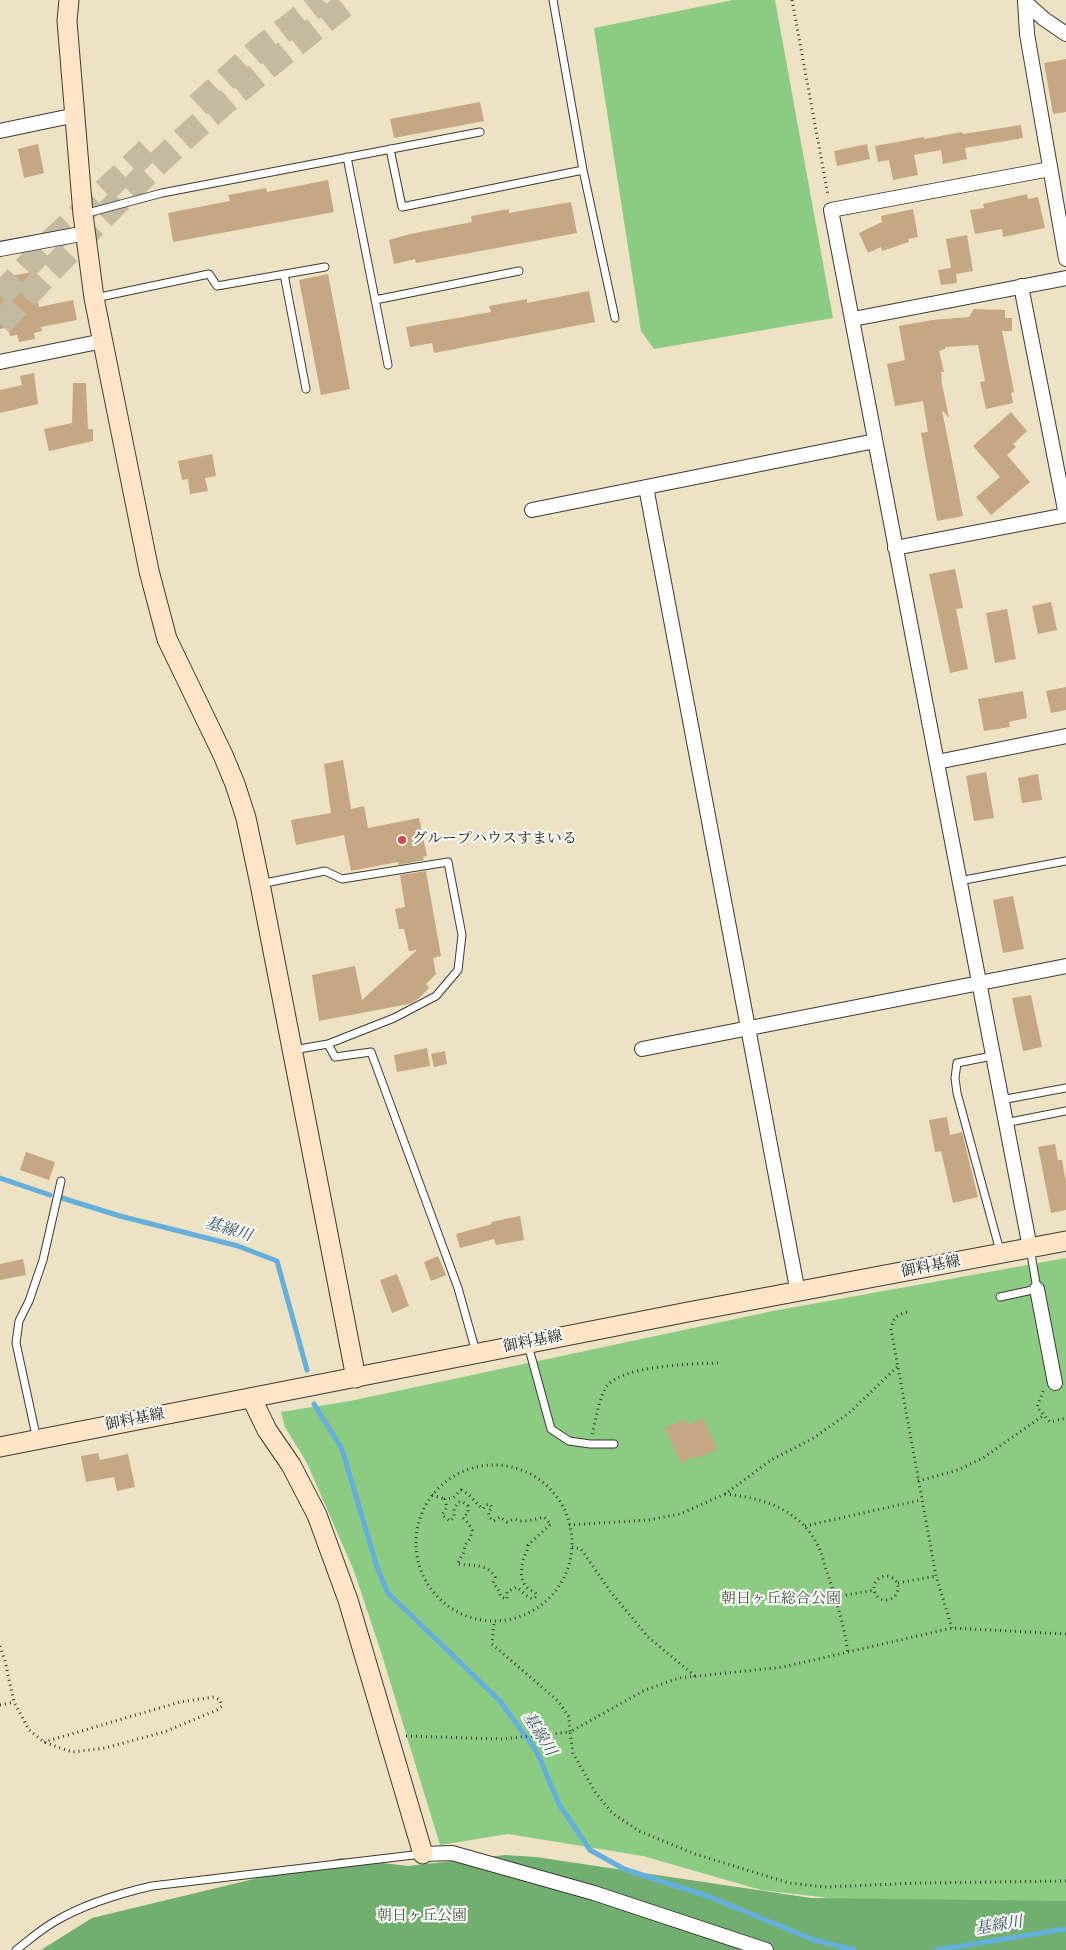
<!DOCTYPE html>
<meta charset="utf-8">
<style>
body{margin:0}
canvas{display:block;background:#ede2c4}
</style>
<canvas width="1066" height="1950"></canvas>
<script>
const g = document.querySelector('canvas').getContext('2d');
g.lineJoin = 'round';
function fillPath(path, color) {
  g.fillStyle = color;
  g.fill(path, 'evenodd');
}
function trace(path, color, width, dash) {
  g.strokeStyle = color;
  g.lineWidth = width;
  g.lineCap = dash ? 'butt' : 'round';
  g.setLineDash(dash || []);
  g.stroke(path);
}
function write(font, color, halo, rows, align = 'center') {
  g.font = font + ' Vollkorn,"Noto Serif JP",serif';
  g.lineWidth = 4.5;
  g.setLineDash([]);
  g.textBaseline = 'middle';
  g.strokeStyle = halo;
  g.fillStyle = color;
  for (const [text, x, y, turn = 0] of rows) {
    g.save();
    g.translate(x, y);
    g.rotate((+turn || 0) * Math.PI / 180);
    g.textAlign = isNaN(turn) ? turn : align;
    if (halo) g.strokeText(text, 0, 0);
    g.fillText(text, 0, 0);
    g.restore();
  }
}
const green = new Path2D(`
 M733,0H775L833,318L654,349L641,331L594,28Z
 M1066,1258V1903L880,1904L761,1890L643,1856L508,1834L440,1845L381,1652L354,1571L307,1463L285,1427L281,1412L350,1401L773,1311Z`);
const forest = new Path2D(`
 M505,1855L536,1857L811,1898L1066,1901V1950H41L92,1918L341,1858L408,1866Z`);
const stream = new Path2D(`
 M0,1178L50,1195
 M62,1198L120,1216L238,1246L277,1261L307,1370
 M314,1404L342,1449L377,1567L388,1593L499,1700L536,1750L559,1804L590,1850L624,1869L710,1897L814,1940L854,1950
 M936,1950L1066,1929`);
const building = new Path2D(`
 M1066,59V112L1053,114L1044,63Z
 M480,102L484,121L394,138L390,119Z
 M1021,125L1023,138L965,148L967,159L943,164L941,150L914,155L918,175L893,180L889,160L878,162L875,146L924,137V139L962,132L963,134Z
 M38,144L44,173L24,178L18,149Z
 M867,144L870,159L837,166L834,151Z
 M328,180L334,212L173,242L168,213L230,201L228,195L266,188L267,192Z
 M1027,194L1028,199L1038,197L1045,228L1003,237L1002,229L975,234L970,210L984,208L983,204Z
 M571,202L577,233L416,263L415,259L394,264L389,240L410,234L472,222L471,216L509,209V213Z
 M913,209L918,237L908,239L909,242L882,251L881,247L868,253L859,233L882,222L881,216Z
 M967,235L973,271L956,274L957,283L941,285L938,270L951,268L946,239Z
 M32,272L39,307L73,300L77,320L41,327L42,331L34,333L35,339L19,342L17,335L10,336L8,327L0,329V278Z
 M328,274L350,389L321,395L299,280Z
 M589,291L595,322L434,353L432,343L410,347L406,327L491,312L489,306L527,299V303Z
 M974,309L1005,310V318H1012V331H1002L1014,392L1011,393L1013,403L986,409L980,382L985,381L978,345L945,347V349L939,351L944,372H941L942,384L949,418L942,410L963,516L937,521L921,433L928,432L923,401L895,406L887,364L905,360L899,326L932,320L969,317Z
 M34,373L38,404L0,413V390L22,385L20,376Z
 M73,383H86L88,429H93V441L49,451L44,429L72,423Z
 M1011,412L1027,431L1013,444L1016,447L1007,455L1030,482L991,515L976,497L1000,477L973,446Z
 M212,454L216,476L205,478L208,491L190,494L188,479L182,480L178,461Z
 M955,569L963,608L956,609L968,669L950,673L929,574Z
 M1051,602L1057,630L1038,634L1032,606Z
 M1007,609L1016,659L995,663L986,613Z
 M1066,687V710L1051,713L1046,691Z
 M1023,691L1027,718L1009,722L1010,727L984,731L978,699Z
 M343,760L351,809L364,806L368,828L419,818L427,856L423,857L424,860L399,865L398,862L351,871L344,835L296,845L291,820L331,813L324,764Z
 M986,772L994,818L974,821L966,776Z
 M1038,774L1042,800L1022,803L1018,778Z
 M426,871L441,956L433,958L436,974L426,984L429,988L418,999L409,1004L319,1021L312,975L355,966L362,1000L417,950L409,951L404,929H399L395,909L405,907L400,875Z
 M1013,896L1024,949L1003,953L993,900Z
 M1031,995L1042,1047L1023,1051L1012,998Z
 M427,1048L430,1066L397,1072L394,1055Z
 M445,1051L447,1064L434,1067L431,1054Z
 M947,1117L950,1135L962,1132L978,1197L953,1203L941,1151L935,1152L929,1120Z
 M1055,1144L1058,1160H1062L1066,1182V1210L1051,1213L1038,1147Z
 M26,1152L55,1162L49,1180L20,1170Z
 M520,1216L524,1240L496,1245L494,1239L460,1248L456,1234L492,1224L491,1222Z
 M438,1256L446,1275L431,1281L424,1262Z
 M23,1259L26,1275L0,1280V1264Z
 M397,1274L409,1306L392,1313L380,1280Z
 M703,1418L717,1449L698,1458L696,1456L681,1463L665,1428L685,1419L688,1425Z
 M98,1453L100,1460L128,1454L135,1487L117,1491L114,1477L86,1482L81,1456Z`);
const highwayTunnel = new Path2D(`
 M198,105L257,51L323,0
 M0,296L42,250L148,150
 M0,324C57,263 115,203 176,146C232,94 292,47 351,0`);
const path = new Path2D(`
 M792,0L828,195
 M907,1312C897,1315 893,1318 891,1329L936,1576L952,1628
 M1043,1391L1037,1407L1050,1422L1066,1418
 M592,1434C596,1420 598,1402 605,1389C617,1365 693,1364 718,1363
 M416 1543a78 78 0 1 1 156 0a78 78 0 1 1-156 0Z
 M918,1481L958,1470L983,1458L1044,1415
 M461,1490C472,1495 474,1502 483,1509L486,1505L490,1504L492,1508L488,1512L490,1518L494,1521L500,1517L507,1522L514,1519L520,1521H528L544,1517L551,1524L528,1545C528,1552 524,1555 523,1561C520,1573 520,1587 535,1592L537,1596L533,1599C525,1596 523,1591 516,1587L507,1592V1599L501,1597L498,1589L493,1583L495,1577C487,1563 471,1566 457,1564L464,1552L465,1545L470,1539L472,1530L469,1524L463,1518L468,1513V1506L463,1502H458L454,1509V1517L450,1521L442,1515L447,1507L445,1499L453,1498Z
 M725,1494C763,1498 800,1509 818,1546C823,1555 824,1566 828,1575C837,1601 844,1626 848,1653
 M432,1495L445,1499
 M569,1525L648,1520L680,1514L725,1494L771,1460L812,1439L849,1413L897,1367
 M805,1526L921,1500
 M572,1547L581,1549L610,1591L648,1637L696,1677
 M874 1588a12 12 0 1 1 24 0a12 12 0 1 1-24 0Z
 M898,1583L936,1576
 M836,1597L874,1590
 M1066,1634L952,1628L783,1667L679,1678L645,1690L570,1732L573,1753L595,1792L612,1813L639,1831L695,1854L789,1883L825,1887L919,1883L1066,1881
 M0,1646L5,1661L14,1702L29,1730L44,1742L63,1749L73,1752L105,1748L164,1732L217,1710L222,1706L220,1700L214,1697L180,1702L44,1742
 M0,1705L14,1702
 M406,1736L502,1739L570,1732L569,1717L558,1701L492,1644L494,1622`);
const lane = new Path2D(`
 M553,0L583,170L615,318
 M390,149L402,207L583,170
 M347,157L388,365
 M84,214L162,193L480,132
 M284,274L306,389
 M95,298L209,274L217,286L325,267
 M375,300L519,271
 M959,881L1066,861
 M260,884L325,871L342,879L448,862L462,935L458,970L436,996L394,1018L328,1044
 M293,1050L328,1044L335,1057L371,1052L458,1288L476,1352
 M992,1056L957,1063L955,1078L957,1093L1000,1251
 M1001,1100L1066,1088
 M1005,1123L1066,1111
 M1000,1297L1037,1289L1030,1248
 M528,1345L551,1429L569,1441L590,1444H614
 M37,1440L16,1343L19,1321L29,1301L43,1260L61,1181
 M16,1950C28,1941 40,1930 54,1922C84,1904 117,1894 152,1886L422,1854`);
const street = new Path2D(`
 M1025,0L1027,34L1066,259
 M1025,2L1044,19L1066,34
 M0,131L76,115
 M0,249L86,233
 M1021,286L1066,515
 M853,319L1066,278
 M0,362L103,341
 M646,487L798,1293
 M532,510L875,441
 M895,548L1066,515
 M937,762L1066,736
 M642,1049L1066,966
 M1030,1248L831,210L1050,169
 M1037,1289L1055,1383
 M423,1854L452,1853L594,1893L766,1950`);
const secondary = new Path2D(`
 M69,0L67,21L83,214L94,298L149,571L167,639L223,755L235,784L246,818L260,884L356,1378
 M252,1399L267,1430L291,1465L317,1515L348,1600L423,1854
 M0,1447L688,1312L1066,1241`);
const markers = [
 [402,840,5,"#d1495b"]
];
const poiNames = [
 ["グループハウスすまいる",412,840]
];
const streetNames = [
 ["御料基線",931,1268,-11],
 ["御料基線",533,1343,-11],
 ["御料基線",135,1421,-11]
];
const parkNames = [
 ["朝日ヶ丘総合公園",781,1600],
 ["朝日ヶ丘公園",422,1917]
];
const waterNames = [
 ["基線川",228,1231,17],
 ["基線川",538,1735,58],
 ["基線川",999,1927,-9]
];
fillPath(green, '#8ccb82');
fillPath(forest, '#71af70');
trace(stream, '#64afdc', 5);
fillPath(building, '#c5a783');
trace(highwayTunnel, '#c3baa2', 25, [25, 12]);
trace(lane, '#3b3a35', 9);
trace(street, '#3b3a35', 16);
trace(secondary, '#3b3a35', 21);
trace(path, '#3b3a35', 3, [1, 4]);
trace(lane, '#fff', 7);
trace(street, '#fff', 14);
trace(secondary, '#ffe4c6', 19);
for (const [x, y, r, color] of markers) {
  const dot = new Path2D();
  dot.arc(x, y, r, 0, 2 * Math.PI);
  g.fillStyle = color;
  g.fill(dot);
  trace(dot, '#f6f6f2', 2);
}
write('15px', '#1c1c1c', '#f6f6f2', poiNames, 'left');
write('15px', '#1c1c1c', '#f6f6f2', streetNames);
write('15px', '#435940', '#f6f6f2', parkNames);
write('italic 16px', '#395769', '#f6f6f2', waterNames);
</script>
